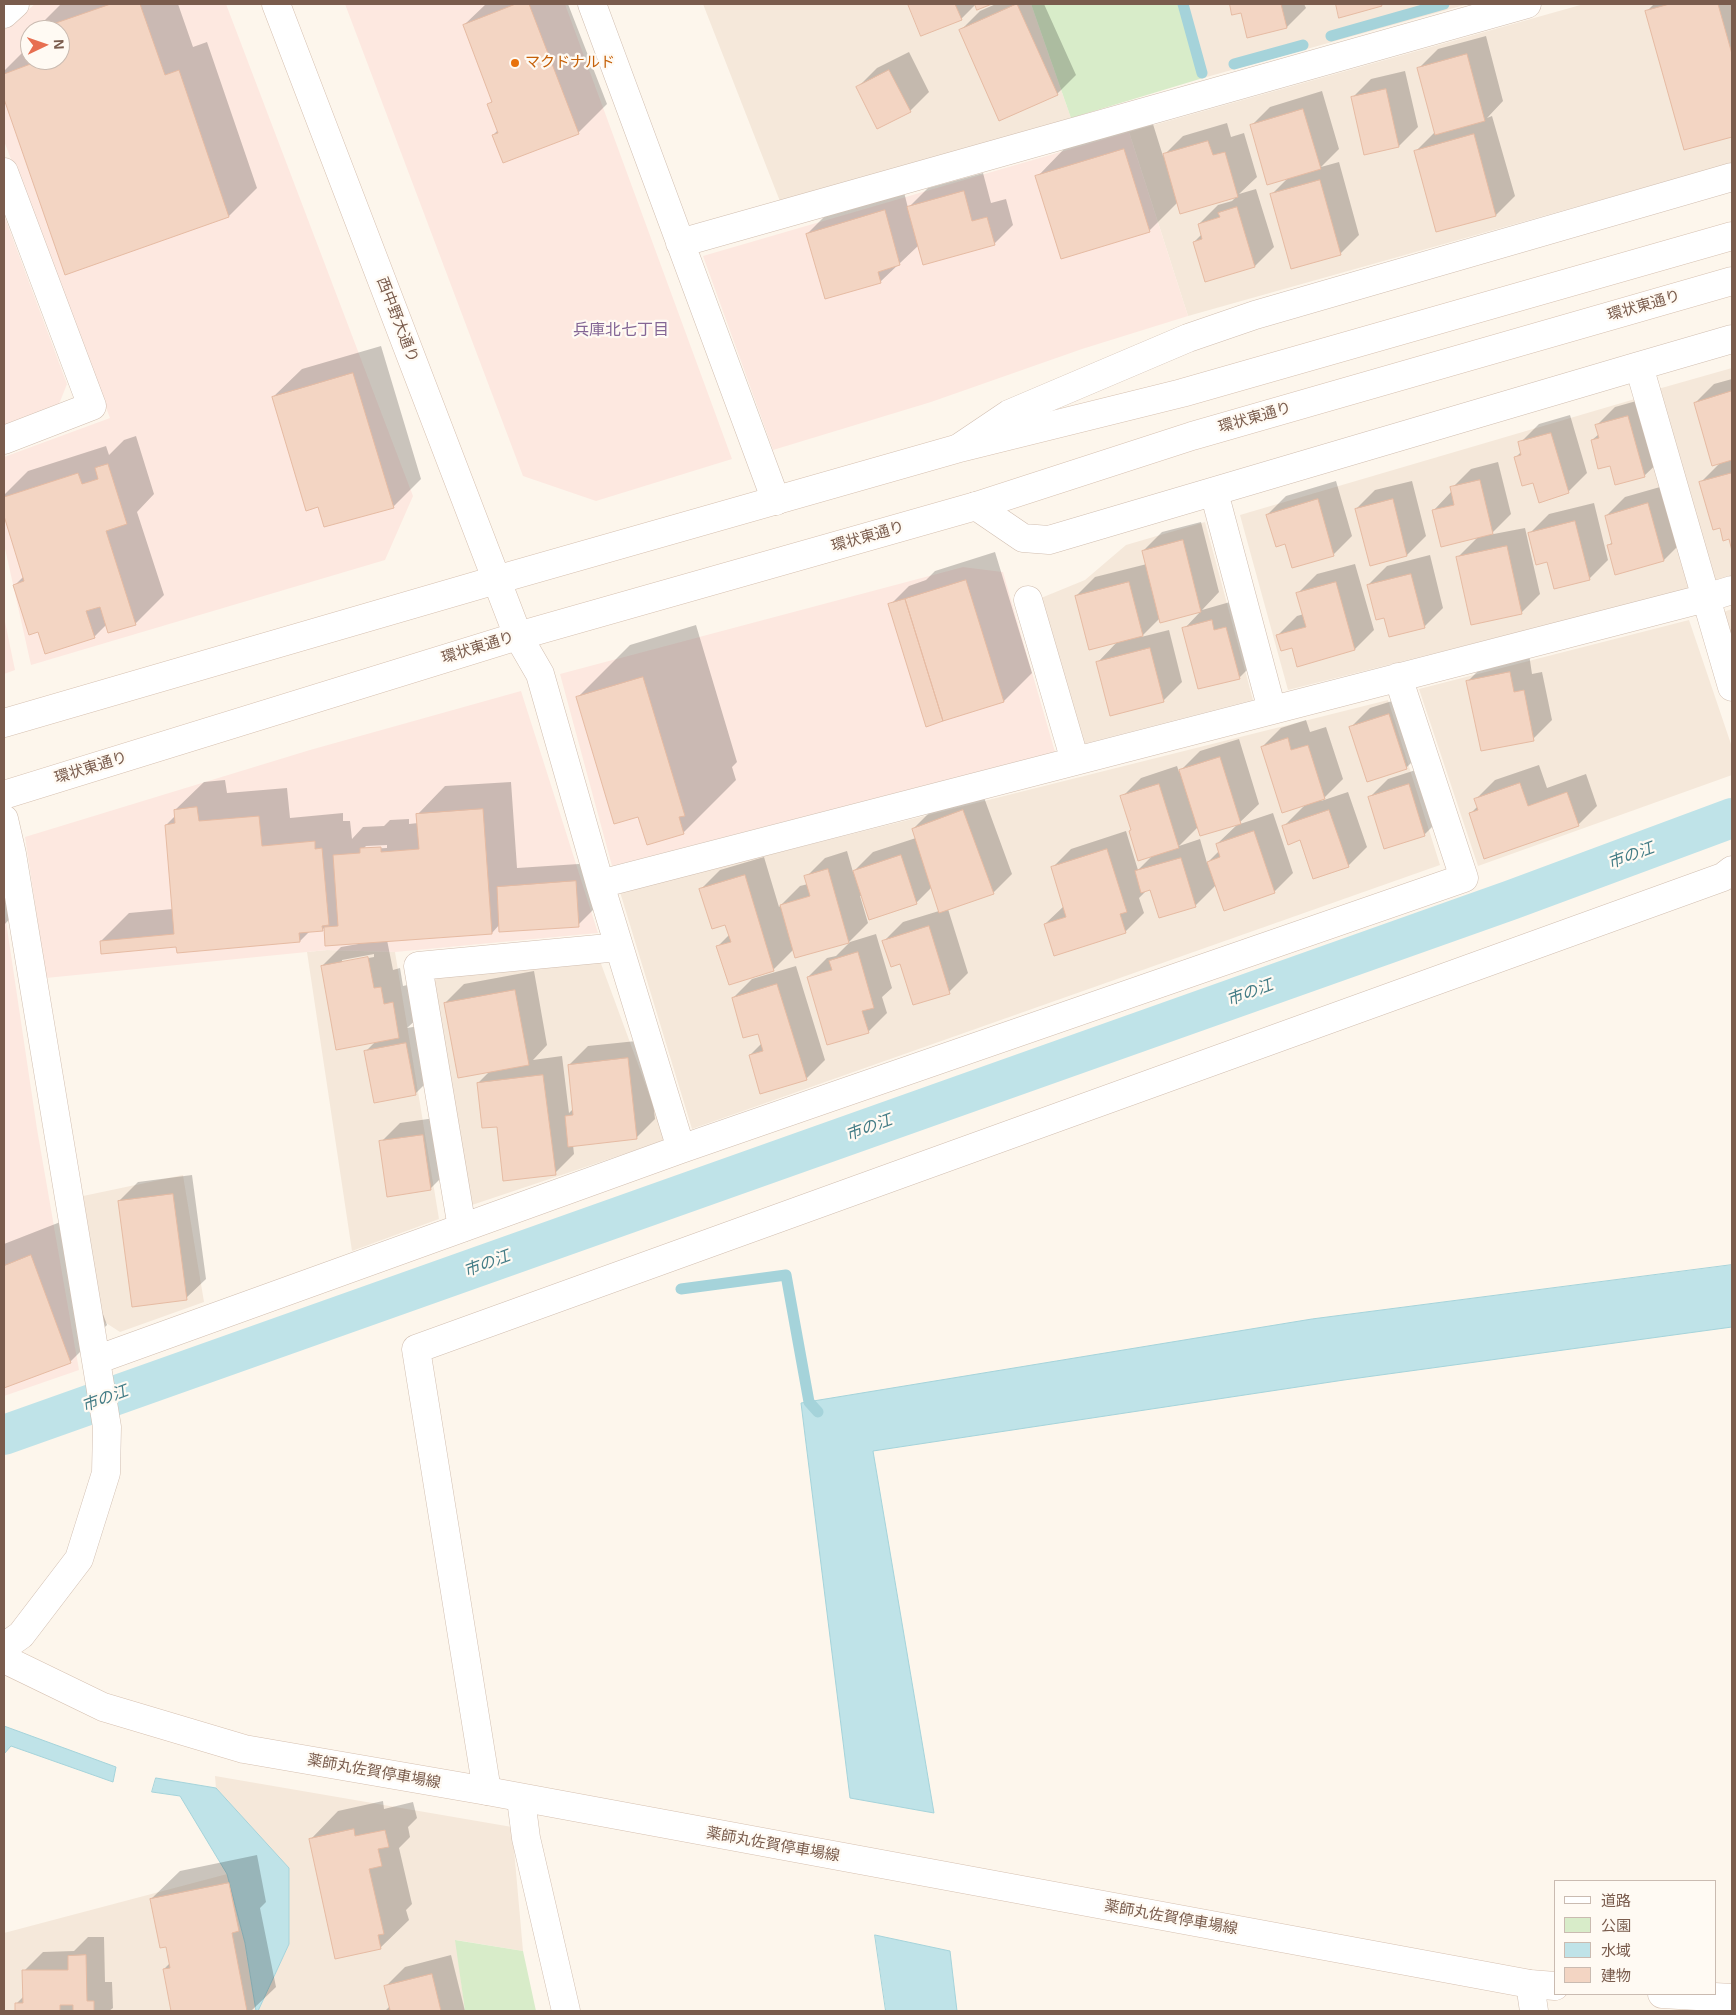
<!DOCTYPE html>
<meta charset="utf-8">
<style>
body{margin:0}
#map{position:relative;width:1736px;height:2015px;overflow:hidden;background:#fdf6ec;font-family:Arial,"Noto Sans JP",sans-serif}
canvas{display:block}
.frame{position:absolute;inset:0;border:5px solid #7a5c4d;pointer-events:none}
.legend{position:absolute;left:1554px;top:1880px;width:162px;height:115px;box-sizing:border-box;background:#fffaf3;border:1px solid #cabbb1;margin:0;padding:6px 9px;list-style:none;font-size:15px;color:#7a5c4d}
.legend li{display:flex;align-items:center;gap:10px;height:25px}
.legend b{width:25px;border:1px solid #cabbb1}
.north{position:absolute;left:20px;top:20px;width:50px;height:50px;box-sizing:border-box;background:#fffaf3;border:1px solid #cabbb1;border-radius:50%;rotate:87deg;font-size:14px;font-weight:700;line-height:20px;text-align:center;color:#7a5c4d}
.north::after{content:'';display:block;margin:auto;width:18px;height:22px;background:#e76f51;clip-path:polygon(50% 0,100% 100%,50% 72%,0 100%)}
</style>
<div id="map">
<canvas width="1736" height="2015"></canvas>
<div class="frame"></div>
<ul class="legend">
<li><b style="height:6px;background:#fff"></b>道路</li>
<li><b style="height:14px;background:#d8ecc9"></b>公園</li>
<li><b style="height:14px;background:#bfe3e8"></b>水域</li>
<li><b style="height:14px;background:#f3d5c3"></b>建物</li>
</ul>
<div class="north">N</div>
</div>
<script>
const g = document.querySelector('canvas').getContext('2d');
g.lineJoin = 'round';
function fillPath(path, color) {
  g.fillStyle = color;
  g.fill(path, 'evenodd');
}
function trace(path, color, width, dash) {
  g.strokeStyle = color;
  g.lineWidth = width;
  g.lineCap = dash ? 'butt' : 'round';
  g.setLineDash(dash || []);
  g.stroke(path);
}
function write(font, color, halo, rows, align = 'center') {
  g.font = font + ' Arial,"Noto Sans JP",sans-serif';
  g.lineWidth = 4.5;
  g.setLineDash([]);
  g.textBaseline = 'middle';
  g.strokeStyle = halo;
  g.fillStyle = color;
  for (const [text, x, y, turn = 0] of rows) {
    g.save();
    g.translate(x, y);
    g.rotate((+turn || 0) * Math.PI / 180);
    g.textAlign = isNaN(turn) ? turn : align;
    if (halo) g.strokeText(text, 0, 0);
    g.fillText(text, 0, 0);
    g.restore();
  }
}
const residential = new Path2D(`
 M703,4H1031L1071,118L781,204Z
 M1183,4H1468L1203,78Z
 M1584,4H1732V163L1188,316L1129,132Z
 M1732,368V576L1715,581L1658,389Z
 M1635,399L1691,589L1288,690L1240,515Z
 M1205,522L1253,700L1083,744L1041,598L1085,580L1126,545Z
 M1732,609V649L1720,613Z
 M1689,620L1732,747V775L1478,866L1419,689Z
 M1388,700L1440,865L692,1129L620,892Z
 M327,950L395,952L439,1219L352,1251L307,952Z
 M600,961L666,1140L469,1206L434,977Z
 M183,1175L204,1302L120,1332L103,1321L83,1196Z
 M215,1776L512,1827L523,1951L456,1940L465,2011H258L289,1944V1869L216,1788Z
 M227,1874L245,1943L256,2011H4V1933Z`);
const commercial = new Path2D(`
 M35,4H226L413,496L385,560L31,665L4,544V457L110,418L4,141V30ZM30,30H60V60H30Z
 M345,4H565L732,459L596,501L523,476Z
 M1129,132L1188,316L1082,349L931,402L773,450L703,256Z
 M4,215L67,384L59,404L4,425Z
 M963,567L1003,572L1055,752L612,866L560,674Z
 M4,617L15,670L4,674Z
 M521,691L598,933L395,952L327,950L46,978L25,837L310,750Z
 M4,908L37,1129L79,1370L4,1396Z`);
const green = new Path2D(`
 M1031,4H1183L1203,78L1071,118Z
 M455,1940L523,1951L536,2011H465Z`);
const water = new Path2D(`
 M1732,1265V1327L1344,1380L873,1451L934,1813L850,1798L801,1403L1312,1319Z
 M4,1726L116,1767L113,1782L11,1746L4,1754Z
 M156,1778L216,1788L289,1868V1944L258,2011H256L245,1943L227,1874L180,1796L152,1792Z
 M875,1935L950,1951L957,2011H886Z`);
const shadow = new Path2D(`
 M61,4H178L193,47L207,42L257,188L229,216L66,273L4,95V71L26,49L30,47V60H60V30H35Z
 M486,4H568L607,104L578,133L503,162L493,135L498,130L488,105L493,100L464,25Z
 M910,4H989L978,8L976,4L961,19L922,34Z
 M996,4H1044L1076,75L1057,94L961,30L980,11Z
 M1231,4H1304L1306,8L1287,27L1242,11L1233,13Z
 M1654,4H1732V135L1685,148L1647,11Z
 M1486,36L1503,101L1487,118L1492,116L1515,196L1496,215L1415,152L1435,132L1419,68L1438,49Z
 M909,52L929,92L910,111L858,87L877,68Z
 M1405,71L1418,127L1399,146L1352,98L1371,79Z
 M1322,91L1339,149L1321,167L1339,162L1359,235L1340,254L1272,194L1289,177L1251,126L1270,107Z
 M1152,121L1163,156L1183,136L1227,123L1231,137L1244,133L1257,177L1239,194L1256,189L1274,247L1255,266L1194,242L1202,234L1199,224L1218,205L1232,201L1237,196L1178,202L1149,231L1037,177L1065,148Z
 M983,173L991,203L1006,199L1013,225L994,244L919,245L880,282L807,234L826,215L904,192L908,208L928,188Z
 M381,346L421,479L393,507L319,506L273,397L302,369Z
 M1732,379V546L1730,538L1720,527L1701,482L1721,462L1695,403L1714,384Z
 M1647,398L1664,457L1644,476L1611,464L1592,440L1599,434L1596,426L1615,407Z
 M1570,415L1587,473L1568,492L1534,481L1515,458L1522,451L1520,443L1539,424Z
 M136,436L154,494L137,512L164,595L136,623L109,632L107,624L94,637L39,631L15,585L24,576L4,511V495L28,471L106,446L109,455L124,440Z
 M1498,462L1511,514L1492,533L1434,510L1452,491V488L1471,469Z
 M1336,481L1352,536L1333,555L1286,543L1267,515L1286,496Z
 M1412,481L1426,536L1407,555L1371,564L1356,509L1375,490Z
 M1667,485L1683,541L1664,560L1608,546L1613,541L1606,516L1625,497Z
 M1594,503L1608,560L1589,579L1530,533L1549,514Z
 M1201,522L1219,592L1202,610L1230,602L1258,659L1239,678L1184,629L1201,611L1161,622L1160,618L1141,637L1169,630L1182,682L1163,701L1098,662L1118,641L1076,596L1095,577L1147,564L1143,551L1162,532Z
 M1525,528L1540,594L1521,613L1457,558L1478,537Z
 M995,552L1032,673L1004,701L927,725L890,605L909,586L926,580L935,571Z
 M1430,555L1443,608L1424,627L1385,617L1368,585L1387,566Z
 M1355,564L1374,630L1355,649L1293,647L1278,635L1297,616L1304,614L1298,593L1317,574Z
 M696,625L737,762L732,767L736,780L683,833L639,815L578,697L630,645Z
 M1529,654L1532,674L1542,672L1552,720L1533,739L1467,682L1486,663Z
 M1408,696L1425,749L1406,768L1351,727L1370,708Z
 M1306,720L1310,732L1326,727L1343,779L1321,801L1348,792L1367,847L1348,866L1283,827L1306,804L1262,747L1281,728Z
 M1239,739L1259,804L1237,825L1273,813L1293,873L1274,892L1216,885L1195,906L1151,888L1144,890L1145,892L1139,898L1144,913L1125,932L1045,924L1064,906L1052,868L1071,849L1126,831L1138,870L1153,855L1132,829L1122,797L1141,778L1177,766L1179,772L1200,751ZM1239,823L1217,844L1219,851L1207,863L1200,839L1179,846L1198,827Z
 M1539,765L1547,788L1586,774L1597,806L1578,825L1470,814L1478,806L1476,799L1495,780Z
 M1428,766L1443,816L1424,835L1369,798L1388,779Z
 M225,780L227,793L287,788L290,818L343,813V821H350L352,839L363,827L384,826L390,820L409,819V824L418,823L417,815L445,786L511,782L517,868L594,863L597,906L578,925L500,924L492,933L387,940L393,970L400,968L403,986L412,984L418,1018L407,1028L425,1025L434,1075L415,1094L365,1052L376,1041L322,966L341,947L358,944V942L326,944L325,927L322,930L310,931L300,941L177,946L101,941L129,913L173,909L166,825L176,815L175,810L204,782ZM387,845V848L363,849L366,846ZM374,954V957L342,963V960Z
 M982,792L1012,874L993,893L948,909L968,973L949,992L901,962L884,941L903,922L939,911L932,887L917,902L870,918L862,896H860L868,923L849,942L796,957L794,949L773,970L718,946L730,934L726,923L701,889L720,870L764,857L779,907L800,886L808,884L806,877L825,858L847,851L853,872L873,852L916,838L913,829L932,810Z
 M4,848L23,905L4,925Z
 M876,934L892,988L882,997L887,1013L868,1032L808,977L827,958L836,956L850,942Z
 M796,966L825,1060L806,1079L750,1055L762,1043L759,1032L733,998L752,979Z
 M534,971L547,1045L533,1060L562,1056L569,1113L574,1108L569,1065L588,1046L646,1040L655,1119L636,1138L573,1145L574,1154L555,1173L498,1125L478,1083L490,1071L445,1003L464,984Z
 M442,1117L449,1170L430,1189L381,1142L400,1123Z
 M192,1175L206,1279L186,1298L119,1201L138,1182Z
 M68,1219L107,1325L70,1362L4,1387V1244Z
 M383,1801L384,1809L413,1802L417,1818L408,1827L410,1837L399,1848L412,1904L406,1910L409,1920L380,1948L310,1840L338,1811Z
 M257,1855L266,1902L260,1908L276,1987L251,2011H173L164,1969L170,1963L167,1945L151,1899L180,1871Z
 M88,1937H104L105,1982H112L113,2008L109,2011H17L16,2004L24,1996V1971L43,1952L74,1951Z
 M451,1955L465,2011H385L390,2006L386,1986L405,1967Z`);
const stream = new Path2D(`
 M1183,4L1202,73
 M1331,36L1444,4
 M1234,64L1303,45
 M681,1289L786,1275L809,1402L818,1412`);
const canal = new Path2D(`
 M4,1435L1511,900L1732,818`);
const building = new Path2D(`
 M111,4H140L165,75L179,70L229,217L65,275L4,99V74L41,60H60V30H36Z
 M516,4H529L579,134L503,163L492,135L498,133L487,104L492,102L463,25Z
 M908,4H955L962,20L921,36Z
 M975,4H992L977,10Z
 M1017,4L1058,95L999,121L959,30Z
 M1230,4H1281L1287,28L1247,38L1241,13L1232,15Z
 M1336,4H1381L1382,6L1339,18Z
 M1670,4H1718L1732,54V137L1684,150L1645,11Z
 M1467,54L1485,121L1435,135L1417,68Z
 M889,70L911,112L877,129L856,87Z
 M1386,89L1399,147L1364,155L1351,97Z
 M1303,109L1321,169L1267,185L1250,125Z
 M1474,134L1496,216L1436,232L1414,151Z
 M1208,141L1213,155L1225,152L1238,197L1180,214L1163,154Z
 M1124,149L1150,232L1061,259L1035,176Z
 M1320,180L1341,255L1291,269L1270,194Z
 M964,191L972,221L987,217L995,245L923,265L907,207Z
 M1237,207L1255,267L1205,282L1193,242L1202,239L1198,224L1220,217L1218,213Z
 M885,210L900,265L878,272L881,283L825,299L806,234Z
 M353,373L394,508L324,527L318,507L306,511L272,397Z
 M1732,391V460L1712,466L1694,403Z
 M1628,416L1645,477L1615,485L1610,466L1598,469L1591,440L1599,438L1595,425Z
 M1551,433L1569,493L1539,503L1533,483L1522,486L1514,457L1521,455L1518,442Z
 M108,464L127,524L106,531L136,625L108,633L100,607L86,611L95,638L45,654L38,632L29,635L13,585L24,581L4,516V497L78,473L82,484L98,479L95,468Z
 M1732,473V551L1729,539L1723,541L1720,528L1713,530L1699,482Z
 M1480,480L1493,534L1441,547L1432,510L1454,505L1450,487Z
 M1318,499L1334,556L1292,568L1285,544L1276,547L1266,515Z
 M1393,499L1407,556L1370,566L1355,509Z
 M1648,503L1664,561L1615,575L1607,545L1612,544L1605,516Z
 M1575,521L1590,580L1554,589L1547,562L1536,565L1528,533Z
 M1183,540L1201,612L1160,623L1142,551Z
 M1507,546L1522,614L1471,625L1456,557Z
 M1411,574L1425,628L1389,637L1384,618L1376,620L1367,585Z
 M966,580L1004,702L943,721L905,599Z
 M1129,582L1143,636L1089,650L1075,596Z
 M1336,582L1355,650L1297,667L1292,648L1281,651L1276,635L1306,627L1296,593Z
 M905,599L943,721L926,727L888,604Z
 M1212,620L1214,630L1226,627L1240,679L1198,689L1182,628Z
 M1150,648L1164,702L1110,716L1096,662Z
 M1510,672L1514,692L1524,690L1534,741L1481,751L1466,681Z
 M643,677L685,816L679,817L684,834L647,845L638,817L614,824L576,697Z
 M1389,714L1407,769L1367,782L1349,727Z
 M1288,738L1291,750L1308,745L1325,799L1282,813L1261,747Z
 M1220,757L1241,824L1200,836L1179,770Z
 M1520,783L1528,806L1567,792L1579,826L1484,859L1469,813L1478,810L1474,799Z
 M1159,784L1179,848L1138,861L1129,831L1131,830L1120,796Z
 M1409,784L1425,836L1384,849L1368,797Z
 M197,807L199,821L259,816L262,846L315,841V849L322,848L329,925L322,926L323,931L299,933L300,942L177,953L176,947L101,954L100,941L174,934L165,825L175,823L174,810Z
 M483,809L492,934L325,946L324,927L338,926L333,855L360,853V848L381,847V852L419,849L416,814Z
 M963,810L994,894L939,913L912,829Z
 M1329,810L1349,867L1313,879L1300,840L1288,845L1282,826Z
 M1254,831L1275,893L1224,911L1207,862L1220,857L1216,844Z
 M1107,849L1127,912L1120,914L1126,933L1054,956L1044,924L1066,917L1051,867Z
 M901,855L917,904L869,920L853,871Z
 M1181,858L1196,907L1159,918L1150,890L1141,893L1135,871Z
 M828,869L849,943L795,958L780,905L810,896L804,876Z
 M745,875L774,971L729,985L716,946L731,942L725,925L712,929L699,889Z
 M576,881L579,927L499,932L497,887Z
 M929,926L950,994L913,1005L900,964L891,967L882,941Z
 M858,952L874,1008L862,1011L869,1033L827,1045L807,977L832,970L829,961Z
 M368,957L374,988L381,987L384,1004L393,1002L399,1038L336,1050L321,966Z
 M777,984L807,1080L760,1094L749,1055L763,1051L758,1034L743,1038L732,998Z
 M515,990L529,1065L458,1078L444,1003Z
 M406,1043L416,1095L374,1103L364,1051Z
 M628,1058L637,1139L568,1147L565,1116L573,1115L568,1065Z
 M543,1075L556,1175L503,1181L497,1127L482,1128L477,1083Z
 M423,1135L431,1190L387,1197L379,1141Z
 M173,1194L187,1300L132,1307L118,1201Z
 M31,1255L71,1363L4,1388V1266Z
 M354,1829L355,1836L385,1830L389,1847L378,1849L382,1866L369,1869L384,1934L378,1935L381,1949L335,1959L309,1839Z
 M229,1883L239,1931L232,1933L247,2011H171L163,1969L170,1968L166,1947L160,1948L150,1899Z
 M86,1955L87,2001H94V2011H73V2005H60V2011H15V2003H23L22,1970H68V1956Z
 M432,1974L441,2011H385L390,2010L384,1986Z`);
const street = new Path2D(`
 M592,4L776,501
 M4,14L15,4
 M4,172L92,406L4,440
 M680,243L1527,4
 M1732,339L1639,366L1706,598L1732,590
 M960,447L1009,414L1188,338L1255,315L1732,177
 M1214,492L1272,710
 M976,506L1023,538L1049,540L1639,366
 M1028,600L1075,761
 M518,636L540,674L600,884L1706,598L1732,687
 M4,819L12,854L107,1427L106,1473L79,1559L21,1635L4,1647
 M600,884L681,1149
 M462,1228L418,966L619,947
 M96,1360L681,1149L1464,878L1398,677
 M487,1791L416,1349L1723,877L1732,870
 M521,1799L526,1838L566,2011
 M1530,1984L1534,2011`);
const secondary = new Path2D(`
 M276,4L518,636
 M4,723L496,580L956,449L1182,393L1732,236
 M4,795L518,636L976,506L1192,436L1732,281
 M4,1659L103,1707L244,1749L487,1791L1530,1984L1555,1986
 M1662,1994L1732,1998`);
const markers = [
 [515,63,5,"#e8710a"]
];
const foodNames = [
 ["マクドナルド",525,63]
];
const streetNames = [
 ["環状東通り",1644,306,-16],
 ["西中野大通り",397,320,69],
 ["環状東通り",1255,418,-16],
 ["環状東通り",868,537,-16],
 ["環状東通り",478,648,-17],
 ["環状東通り",91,768,-17],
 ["薬師丸佐賀停車場線",374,1772,10],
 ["薬師丸佐賀停車場線",773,1845,10],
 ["薬師丸佐賀停車場線",1171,1918,10]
];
const neighbourhoodNames = [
 ["兵庫北七丁目",621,331]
];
const waterNames = [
 ["市の江",1631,856,-20],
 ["市の江",1250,993,-20],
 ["市の江",869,1128,-20],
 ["市の江",487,1264,-20],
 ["市の江",105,1399,-20]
];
fillPath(residential, '#f5e8da');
fillPath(commercial, '#fde8e0');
fillPath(green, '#d8ecc9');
fillPath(water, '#bfe3e8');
trace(water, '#a5d3da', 1);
fillPath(shadow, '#0003');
trace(stream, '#a5d3da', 11);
trace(canal, '#bfe3e8', 40);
fillPath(building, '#f3d5c3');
trace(building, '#e6bba3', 1);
trace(street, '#d1beb0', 29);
trace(secondary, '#d6c0b0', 29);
trace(street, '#fff', 28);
trace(secondary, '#fff', 28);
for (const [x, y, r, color] of markers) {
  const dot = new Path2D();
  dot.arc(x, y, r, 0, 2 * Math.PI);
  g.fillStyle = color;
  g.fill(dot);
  trace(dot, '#fffaf3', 2);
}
write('15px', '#c56008', '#fffaf3', foodNames, 'left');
write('15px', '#7a5c4d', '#fffaf3', streetNames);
write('16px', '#846695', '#fffaf3', neighbourhoodNames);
write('italic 16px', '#437c86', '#fffaf3', waterNames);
</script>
